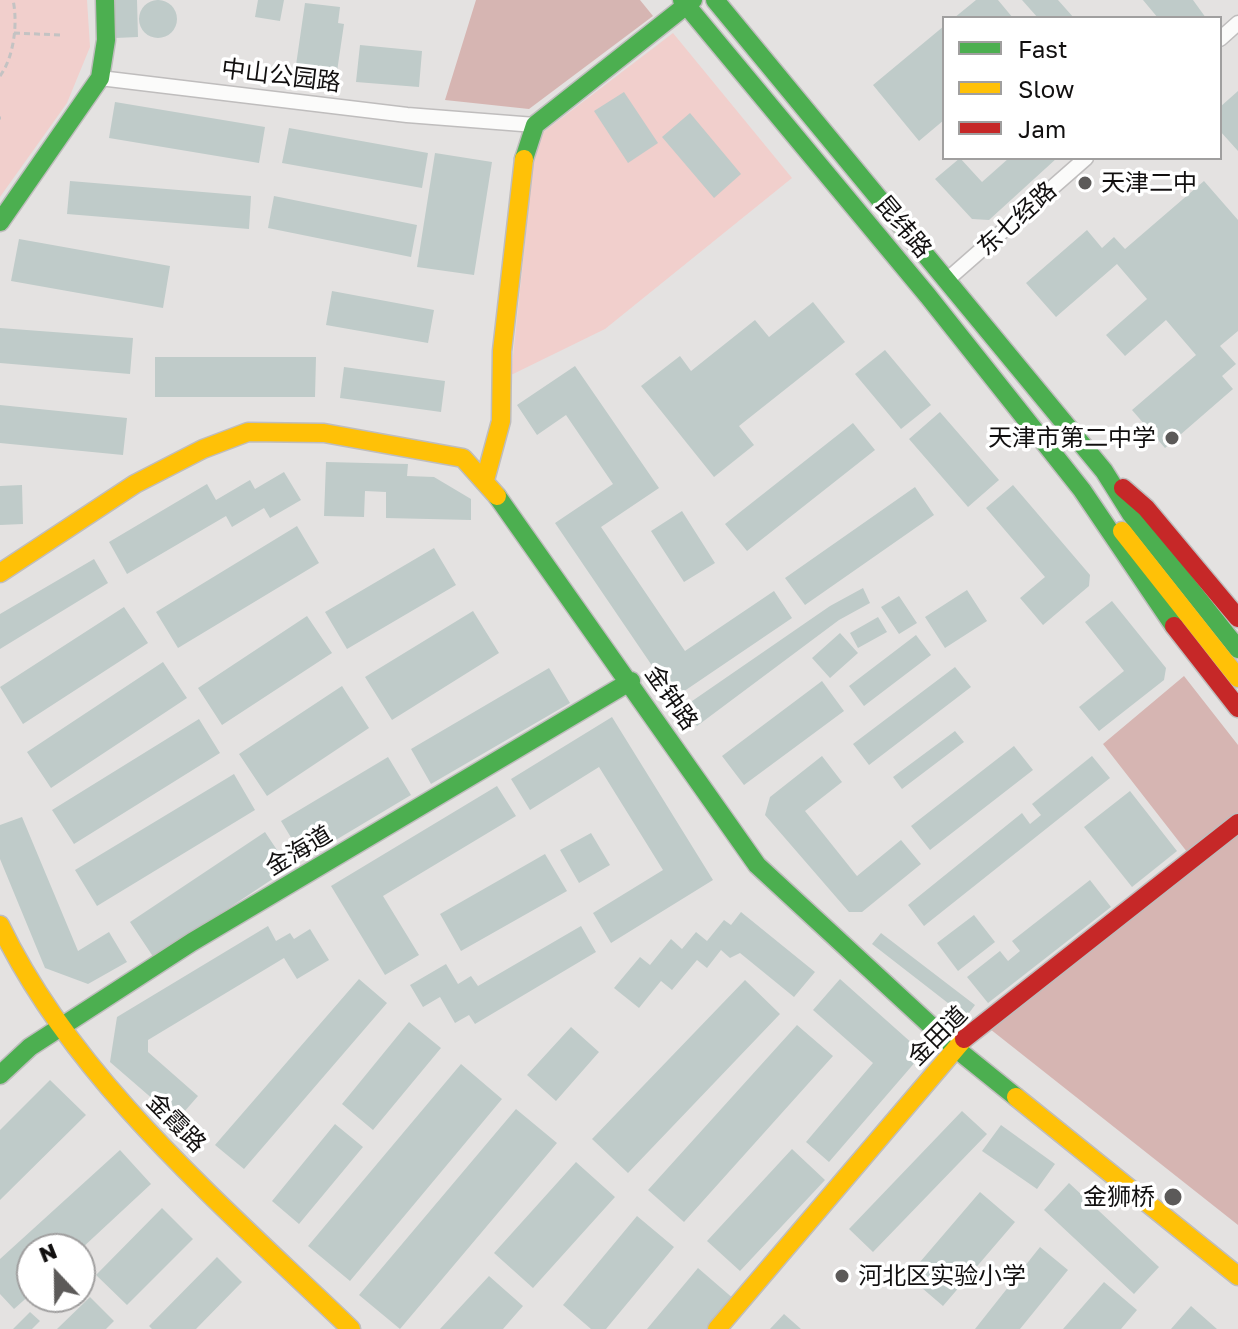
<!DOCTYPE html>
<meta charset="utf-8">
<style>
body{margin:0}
#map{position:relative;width:1238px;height:1329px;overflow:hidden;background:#e4e2e1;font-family:"Golos Text",sans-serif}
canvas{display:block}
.legend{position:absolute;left:942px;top:16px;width:280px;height:144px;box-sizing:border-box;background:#fff;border:2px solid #a09f9f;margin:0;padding:10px 14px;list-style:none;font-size:24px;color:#121010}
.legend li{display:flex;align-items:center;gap:16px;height:40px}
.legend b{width:40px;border:2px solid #a09f9f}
.north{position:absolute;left:16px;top:1233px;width:80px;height:80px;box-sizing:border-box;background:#fff;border:2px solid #a09f9f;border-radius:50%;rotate:338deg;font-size:22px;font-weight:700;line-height:32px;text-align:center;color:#121010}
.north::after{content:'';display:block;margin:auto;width:28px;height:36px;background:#5c5a59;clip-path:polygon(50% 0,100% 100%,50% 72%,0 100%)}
</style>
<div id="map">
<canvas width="1238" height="1329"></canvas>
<ul class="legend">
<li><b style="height:10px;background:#4caf50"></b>Fast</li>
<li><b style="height:10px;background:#ffc107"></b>Slow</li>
<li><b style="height:10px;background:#c62828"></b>Jam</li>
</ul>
<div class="north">N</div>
</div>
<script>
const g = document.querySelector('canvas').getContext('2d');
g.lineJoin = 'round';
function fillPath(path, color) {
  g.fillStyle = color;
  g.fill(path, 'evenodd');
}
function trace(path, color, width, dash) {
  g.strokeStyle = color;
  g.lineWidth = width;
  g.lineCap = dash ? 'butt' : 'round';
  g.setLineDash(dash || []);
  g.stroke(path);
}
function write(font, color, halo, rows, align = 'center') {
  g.font = font + ' "Golos Text","Noto Sans SC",sans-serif';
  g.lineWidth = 7;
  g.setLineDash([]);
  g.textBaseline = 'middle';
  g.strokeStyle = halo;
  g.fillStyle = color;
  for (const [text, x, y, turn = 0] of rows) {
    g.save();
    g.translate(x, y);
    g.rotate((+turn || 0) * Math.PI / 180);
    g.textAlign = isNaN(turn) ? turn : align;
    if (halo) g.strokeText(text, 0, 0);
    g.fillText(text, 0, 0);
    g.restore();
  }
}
const green = new Path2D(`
 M0,0H87L90,47L67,103L0,197Z
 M673,33L792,178L605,329L511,375L533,165L542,133Z`);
const forest = new Path2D(`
 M476,0H640L653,16L529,109L445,100Z
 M1184,676L1238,745V1225L990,1029L1198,866L1103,744Z`);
const building = new Path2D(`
 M139 19a19 19 0 1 1 38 0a19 19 0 1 1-38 0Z
 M114,0H137L138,37L115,38Z
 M258,0H284L280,21L255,17Z
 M976,0H998L1013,18H954Z
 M1022,0H1058L1074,18H1038Z
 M1143,0H1193L1206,18H1158Z
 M305,3L340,7L338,23L344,24L335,85L294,79Z
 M944,26V120L919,141L873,85Z
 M360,45L422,51L419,87L356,82Z
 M1238,91V151L1220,131V107Z
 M624,92L658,143L628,163L594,111Z
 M115,102L265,127L259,163L109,138Z
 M690,113L741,174L714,198L662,137Z
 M289,128L428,153L422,188L282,163Z
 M435,153L492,162L474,275L417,267Z
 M960,158L982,182L1009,158H1057L989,220L972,219L935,179Z
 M70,181L251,196L249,229L67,214Z
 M1204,181L1238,220V331L1220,346L1236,364L1222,376L1233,389L1165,448L1132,410L1196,355L1166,320L1125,356L1106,335L1147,299L1117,264L1056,317L1026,283L1087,230L1102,248L1114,237L1125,249Z
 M274,196L417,225L411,257L268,228Z
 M19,239L170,266L163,308L11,281Z
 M332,291L434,310L428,343L326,325Z
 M813,302L845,342L739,426L754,445L714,477L641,386L680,356L691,371L755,320L769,337Z
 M0,328L133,338L130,374L0,363Z
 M885,350L931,405L901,429L855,374Z
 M155,357H316L315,397H155Z
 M575,366L659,488L601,527L685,651L774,591L792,618L674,698L555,523L613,484L566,415L537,435L517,405Z
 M344,367L445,381L441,412L340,398Z
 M0,405L127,418L123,455L0,443Z
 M940,412L999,480L968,507L909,439Z
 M853,423L875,450L747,551L725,524Z
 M326,462L408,464L407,476L434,477L471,499V520L386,518V492L365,491L364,517L324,516Z
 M284,472L301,500L270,518L264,508L232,527L226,516L127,574L109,542L207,484L216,500L250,480L255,489Z
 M22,485L23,524L0,525V486Z
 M1013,485L1090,575L1089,586L1043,625L1020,598L1045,577L986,508Z
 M915,487L934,515L805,605L785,578Z
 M682,511L715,563L684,582L651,531Z
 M297,526L319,563L178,648L156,612Z
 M434,548L456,585L347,649L325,612Z
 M94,559L108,583L0,649V614Z
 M863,588L870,603L839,620L697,726L682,708L830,606Z
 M967,590L987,621L945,648L925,617Z
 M899,596L917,623L899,634L881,607Z
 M1112,601L1166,668L1164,680L1099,731L1079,707L1124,671L1085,622Z
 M124,607L148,643L23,724L0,687Z
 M473,611L499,653L392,720L365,677Z
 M307,616L332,653L222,725L198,688Z
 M878,617L887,632L858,648L850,633Z
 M840,633L858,653L830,678L812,658Z
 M916,635L931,655L864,706L849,686Z
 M163,662L187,698L51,788L27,752Z
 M955,667L971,687L869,765L853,744Z
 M549,668L570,703L431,784L411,749Z
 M822,681L844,711L744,785L722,756Z
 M342,686L369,728L267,796L239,754Z
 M612,717L713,880L611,943L593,913L663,870L599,767L530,810L511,779Z
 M199,719L220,753L74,844L52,810Z
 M955,731L964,742L902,789L893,777Z
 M1014,746L1033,770L930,850L911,826Z
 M822,756L842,782L805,811L857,876L901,840L921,864L862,912H849L765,815L770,797Z
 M1092,756L1110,778L924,926L908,905L1022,813L1030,824L1041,815L1032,804Z
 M388,757L411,795L304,859L281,821Z
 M234,774L255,810L97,906L75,870Z
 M497,786L516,816L383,896L419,955L385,975L331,886Z
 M1130,791L1177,851L1132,887L1084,827Z
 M22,817L78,951L109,932L127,962L88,984L45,968L0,859V825Z
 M265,832L289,868L154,958L130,922Z
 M591,833L610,865L579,883L560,850Z
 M545,854L567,891L461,951L440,914Z
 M1090,880L1111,907L988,1003L967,977L1000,951L1008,961L1020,951L1012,941Z
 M741,912L815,972L794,997L740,953L730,958L721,950L707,968L697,960L672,990L661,981L639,1008L614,988L640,957L650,965L671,939L682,949L696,932L707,941L724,920L731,925Z
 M974,915L995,942L958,971L937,943Z
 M268,926L276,941L290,933L294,939L310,929L329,960L297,979L284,958L148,1040V1052L198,1096L177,1120L110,1062L117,1017Z
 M581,926L596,952L475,1024L469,1015L455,1023L440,997L423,1007L410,985L446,964L458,984L471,976L478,986Z
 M881,933L975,1005L966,1017L872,944Z
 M359,979L387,1003L244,1169L215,1145Z
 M840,979L923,1053L829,1162L806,1142L873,1063L813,1010Z
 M745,980L780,1014L628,1173L592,1139Z
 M409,1022L441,1048L373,1130L342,1104Z
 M797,1025L833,1056L684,1222L648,1190Z
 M571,1027L599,1052L556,1101L527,1075Z
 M461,1064L502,1099L350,1281L308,1246Z
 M50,1080L86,1115L0,1200V1130Z
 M516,1109L557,1143L400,1329L359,1295Z
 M962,1111L987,1134L873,1252L849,1229Z
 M335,1124L363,1147L299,1224L272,1201Z
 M1001,1125L1055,1164L1037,1189L982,1151Z
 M792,1149L825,1180L740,1271L707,1241Z
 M120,1150L151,1184L81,1249H32V1293L14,1309L0,1294V1259Z
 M576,1162L615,1197L533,1288L494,1253Z
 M1069,1183L1159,1267L1134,1294L1044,1210Z
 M980,1192L1015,1222L943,1306L908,1276Z
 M162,1208L193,1239L127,1305L96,1275Z
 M637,1216L674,1247L606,1329H591L563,1305Z
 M1040,1247L1068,1270L1020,1329H975Z
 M217,1257L242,1282L196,1329H152L149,1326Z
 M698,1268L735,1300L711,1329H647Z
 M489,1276L523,1306L503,1329H440Z
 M1104,1282L1137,1310L1121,1329H1063Z
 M90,1297L114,1321L106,1329H57Z
 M1191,1306L1217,1329H1171Z
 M30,1312L40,1321L32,1329H13Z
 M784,1314L801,1329H770Z`);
const path = new Path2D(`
 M14,33L60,35
 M0,76C14,57 18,23 13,0
 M0,118H1`);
const street = new Path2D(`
 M1220,39L1238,23
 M100,78L407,115L535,125
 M948,279L1086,158`);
const fast = new Path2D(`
 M682,0L928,296L1082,490L1174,626
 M715,0L1104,471L1131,514L1238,649
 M524,159L535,125L693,0
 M0,222L100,78L106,40L105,0
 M497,496L757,865L954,1047L1016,1097
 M0,1075L30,1047L192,942L631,681`);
const slow = new Path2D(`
 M485,480L501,421L502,351L524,159
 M1122,531L1238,678
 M0,573L135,484L203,449L248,432L324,433L463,458L497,496
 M0,925C75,1082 227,1209 351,1329
 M1016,1097L1238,1276
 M717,1329L964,1039`);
const jam = new Path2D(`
 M1123,488L1146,508L1238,618
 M1174,626L1238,708
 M964,1039L1238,823`);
const markers = [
 [1085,183,8,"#5c5a59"],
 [1172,438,8,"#5c5a59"],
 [1173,1197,10,"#5c5a59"],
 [842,1276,8,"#5c5a59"]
];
const streetNames = [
 ["中山公园路",281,76,7],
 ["东七经路",1017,219,-42],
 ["昆纬路",903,227,50],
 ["金钟路",671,698,55],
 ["金海道",299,851,-31],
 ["金田道",938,1036,-45],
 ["金霞路",176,1123,45]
];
const poiNames = [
 ["天津二中",1101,183],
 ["天津市第二中学",1156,438,"right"],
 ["金狮桥",1155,1197,"right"],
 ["河北区实验小学",858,1276]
];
fillPath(green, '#f1cfcc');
fillPath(forest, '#d6b5b2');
fillPath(building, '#bfcbc9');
trace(street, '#bfbdbd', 17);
trace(fast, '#bfbdbd', 21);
trace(slow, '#bfbdbd', 21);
trace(jam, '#bfbdbd', 21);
trace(path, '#c4c3c3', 3, [6, 4]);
trace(street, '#fbfbfa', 14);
trace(fast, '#4caf50', 18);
trace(slow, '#ffc107', 18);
trace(jam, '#c62828', 18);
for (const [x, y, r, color] of markers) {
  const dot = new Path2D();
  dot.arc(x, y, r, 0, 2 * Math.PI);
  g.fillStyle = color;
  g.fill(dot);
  trace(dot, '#fff', 3);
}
write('24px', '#121010', '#fff', streetNames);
write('24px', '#121010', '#fff', poiNames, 'left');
</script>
